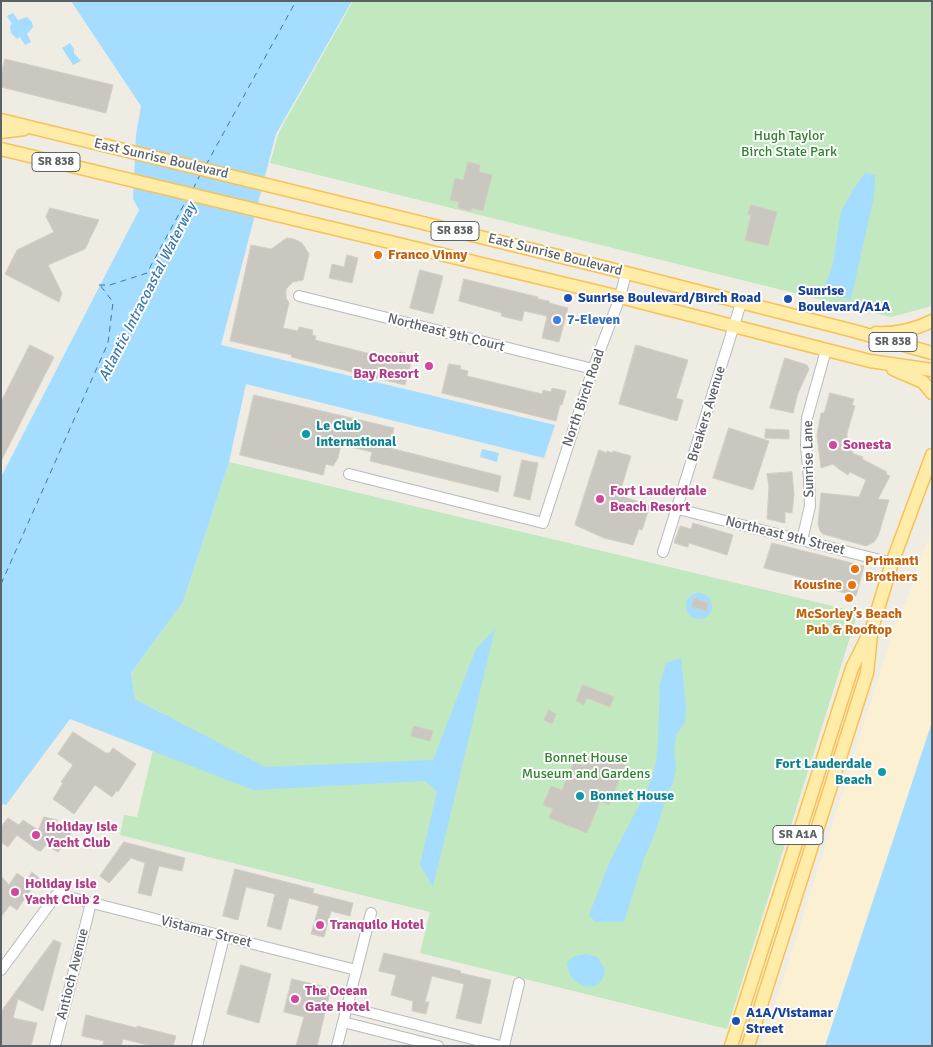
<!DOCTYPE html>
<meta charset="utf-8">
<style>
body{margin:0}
#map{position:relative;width:933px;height:1047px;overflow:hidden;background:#efece4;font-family:Signika,sans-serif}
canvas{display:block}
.frame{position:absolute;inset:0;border:2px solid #5c6165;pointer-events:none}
</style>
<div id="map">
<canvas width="933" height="1047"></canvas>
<div class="frame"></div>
</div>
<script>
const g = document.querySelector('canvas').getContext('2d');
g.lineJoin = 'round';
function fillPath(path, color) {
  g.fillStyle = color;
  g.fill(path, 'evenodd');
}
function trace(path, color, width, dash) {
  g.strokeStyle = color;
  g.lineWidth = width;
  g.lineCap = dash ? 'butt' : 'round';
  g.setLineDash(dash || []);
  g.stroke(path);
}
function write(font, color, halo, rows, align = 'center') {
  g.font = font + ' Signika,sans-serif';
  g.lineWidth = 4;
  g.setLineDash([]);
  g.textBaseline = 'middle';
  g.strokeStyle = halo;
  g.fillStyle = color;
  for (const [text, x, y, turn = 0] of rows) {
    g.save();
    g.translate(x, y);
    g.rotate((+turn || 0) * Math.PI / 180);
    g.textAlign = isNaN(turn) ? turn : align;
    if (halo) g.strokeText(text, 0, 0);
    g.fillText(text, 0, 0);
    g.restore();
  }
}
const green = new Path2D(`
 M353,1H932V306L891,317L270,163L279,132Z
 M229,462L858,612L727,1029L420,953L430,912L120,835L124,815L137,817L162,713L135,699L131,673L183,602Z`);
const sand = new Path2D(`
 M932,528V722L825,1046H762L900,610L906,602Z`);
const water = new Path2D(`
 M71,1H352L276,134L221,345L555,425L544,458L246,384L229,462L183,602L131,673L135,699L265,767L433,760L476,649L495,629L433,887L420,865L437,791L425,781L253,790L70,719L6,805L3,804L1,807V477L139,210L133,199L136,135L141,106Z
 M13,13L18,20L27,17L32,22L33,27L27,34L31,42L25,45L20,37L17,39L11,33L10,26L12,24L7,16Z
 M70,43L74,49V53L81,61L73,65L62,48Z
 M865,173L875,175L874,196L851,299L824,295L825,285L832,268L841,212L854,188Z
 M482,449L499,453L497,462L480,457Z
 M686 606a13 13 0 1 1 26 0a13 13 0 1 1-26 0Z
 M681,658L686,706L685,722L676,735L674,751L676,768L673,783L667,795L654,836L644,858L624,922H596L589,915L610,861L648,788L656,763L658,743L660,684L666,663Z
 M932,722V1046H825Z
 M586,954L598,957L605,970C601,999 567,986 567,962L575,956Z`);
const ferry = new Path2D(`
 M206,165L296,1
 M193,189L200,175
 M99,285H110L147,273L187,199
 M1,584L108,343L113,302L100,285`);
const building = new Path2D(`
 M5,59L113,85L106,113L1,87V76Z
 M468,162L480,165L479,172L492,175L483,211L472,208L471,211L458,208L459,202L450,200L455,178L463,180Z
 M751,205L777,212L768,246L745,240L751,215L748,214Z
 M50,208L99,220L85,249L48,265L62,293L59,302L5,274L17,250L54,232L46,217Z
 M287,238L294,239L302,243L309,254L303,280L293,282L286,289V298L289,303L283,328L298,331L299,327L313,330L312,335L316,336L315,340L391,359L392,354L399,356L400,352L413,355L405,385L291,357L292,355L230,341L251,245L271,249Z
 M347,255L358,258L352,283L329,278L332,264L344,267Z
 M420,270L443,276L433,314L410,308Z
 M464,279L538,297V299L549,301V303L568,308L559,342L542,338L547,316L524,311L522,321L501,316L502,313L459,301Z
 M30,345L54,357L1,461V402Z
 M636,345L688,360L676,398L683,400L677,421L619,404Z
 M785,358L807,365L809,369L798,393L793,413L770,408Z
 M449,364L461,366L460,369L468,371L467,376L542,394L543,390L551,392L552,388L566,391L562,405H560L556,421L442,393Z
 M830,393L854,399L852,405L855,406L847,433V441L849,448L854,454L863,457L862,459L887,472L886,474L890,476L878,499L889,500L878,536L874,542L866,546L823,534L820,531L818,524L821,493L859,497L866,480L850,472L848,475L839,469L833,464L821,468L817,435L821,413H824Z
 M254,395L394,428L390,448L501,476L498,492L370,461L372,452L341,445L338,458L333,466L326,464L323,475L240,455Z
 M729,428L769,441L753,490L713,478Z
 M766,429L789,430V439L765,438Z
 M599,450L607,453V451L613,453V451L631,456L619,495L650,506L642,530L639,529L633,545L604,538L575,525Z
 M522,460L538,463L530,500L514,496Z
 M792,472L794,495L792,513L785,512V523L767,519L769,487L767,474Z
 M693,523L733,535L727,555L689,543L688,547L674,543L680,526L691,529Z
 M772,543L864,566L856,596L830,589L831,585L764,568Z
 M694,598L709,603L706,611L692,607Z
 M583,685L614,697L610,707L587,698L584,705L576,701Z
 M549,710L556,714L552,724L544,720Z
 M414,726L433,731L430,741L411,736Z
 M73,732L106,753H109L113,748L136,764L118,792L117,790L112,797L95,785L74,814L53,799L63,783L61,782L73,765L58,754Z
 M591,751L625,765L609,805L600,801L587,833L549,818L553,809L543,805L551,786L562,790L574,762L585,766Z
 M44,817L57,820V822L70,832L71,834L58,852L46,845L41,851L37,850L17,835L8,847L1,842V827L8,818L19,825L23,820L38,830Z
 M124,842L185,858L182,871L159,866L151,896L138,893L145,863L131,858L109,883L100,876Z
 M235,869L314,889L313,893L353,903L350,916L331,911L324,937L311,934L319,906L289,898L281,930L267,926L275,894L246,887L238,920L223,916Z
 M32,872L39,878L17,910L10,905L1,917V876L9,885L17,873L27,880Z
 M54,940L61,943L43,1011L18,999L13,1018L37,1023L31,1046H1V1016L3,1009Z
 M384,953L461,971L460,973L491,980L481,1024L456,1018L464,984L432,976L425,1002H429L426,1014L412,1011L413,1001L391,995L396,975L379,971Z
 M241,965L271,974L259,1023L227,1014Z
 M292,979L331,988L317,1046H296L304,1017L284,1012Z
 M86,1015L137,1028V1026L176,1036L173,1046H152L123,1039L121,1046H102L104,1041L82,1036Z`);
const minor = new Path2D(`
 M299,296L593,369
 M349,474L543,523L593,369L620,297L626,273
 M678,509L892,563
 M802,540L810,506L809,478L806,445L807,418L826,350
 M663,552L741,303
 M1,970L57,894L356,970
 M347,1007L500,1046
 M343,1022L438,1046
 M55,1046L91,903
 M197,1046L224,937
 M337,1046L371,913
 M504,1046L519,983`);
const major = new Path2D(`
 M1,120L607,268L854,331L932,353
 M1,132L24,129
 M1,149L620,297L870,361L932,370
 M876,333C896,334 914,330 932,321
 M893,369L923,382L932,393
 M731,1046L852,668L872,628L892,563L932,455
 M748,1046L867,673L871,635`);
const markers = [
 [378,255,5,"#e8710a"],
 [568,298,5,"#1a4fb4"],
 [788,299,5,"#1a4fb4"],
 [557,320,5,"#3f7fe0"],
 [429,366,5,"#d1479c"],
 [306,434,5,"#0f9aa8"],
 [833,445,5,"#d1479c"],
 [600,499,5,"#d1479c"],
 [855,569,5,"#e8710a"],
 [852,585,5,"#e8710a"],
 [849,598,5,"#e8710a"],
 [882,772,5,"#0f9aa8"],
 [580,796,5,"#0f9aa8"],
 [36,835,5,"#d1479c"],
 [15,892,5,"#d1479c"],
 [320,925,5,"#d1479c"],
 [295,999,5,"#d1479c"],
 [736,1021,5,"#1a4fb4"]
];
const shields = [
 [56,162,48],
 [455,231,48],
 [893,342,48],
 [798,835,50]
];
const shieldNames = [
 ["SR 838",56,162],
 ["SR 838",455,231],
 ["SR 838",893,342],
 ["SR A1A",798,835]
];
const parkNames = [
 ["Hugh Taylor",789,136],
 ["Birch State Park",789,152],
 ["Bonnet House",586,758],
 ["Museum and Gardens",586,774]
];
const streetNames = [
 ["East Sunrise Boulevard",161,159,13],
 ["East Sunrise Boulevard",555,255,14],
 ["Northeast 9th Court",446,333,14],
 ["North Birch Road",584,398,-71],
 ["Breakers Avenue",707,414,-73],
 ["Sunrise Lane",809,459,-91],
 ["Northeast 9th Street",785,536,14],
 ["Vistamar Street",206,932,14],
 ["Antioch Avenue",73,974,-76]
];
const foodNames = [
 ["Franco Vinny",388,255],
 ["Primanti",865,561],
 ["Brothers",865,577],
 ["Kousine",842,585,"right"],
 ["McSorley’s Beach",849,614,"center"],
 ["Pub & Rooftop",849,630,"center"]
];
const transitNames = [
 ["Sunrise",798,291],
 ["Boulevard/A1A",798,307],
 ["Sunrise Boulevard/Birch Road",578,298],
 ["A1A/Vistamar",746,1013],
 ["Street",746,1029]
];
const shopNames = [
 ["7-Eleven",567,320]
];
const hotelNames = [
 ["Coconut",419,358,"right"],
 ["Bay Resort",419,374,"right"],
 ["Sonesta",843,445],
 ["Fort Lauderdale",610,491],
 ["Beach Resort",610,507],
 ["Holiday Isle",46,827],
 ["Yacht Club",46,843],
 ["Holiday Isle",25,884],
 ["Yacht Club 2",25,900],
 ["Tranquilo Hotel",330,925],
 ["The Ocean",305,991],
 ["Gate Hotel",305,1007]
];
const cultureNames = [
 ["Le Club",316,426],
 ["International",316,442],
 ["Fort Lauderdale",872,764,"right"],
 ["Beach",872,780,"right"],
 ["Bonnet House",590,796]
];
const waterNames = [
 ["Atlantic Intracoastal Waterway",148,292,-63]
];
fillPath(green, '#c1e8bf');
fillPath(sand, '#fcf0d2');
fillPath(water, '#a4ddff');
trace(ferry, '#3879ae', 1, [6, 5]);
fillPath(building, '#cac7c1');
trace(building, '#d4cdc2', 1);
trace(minor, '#b6babf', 12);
trace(major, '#f9c153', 15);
trace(minor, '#fff', 10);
trace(major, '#ffeca9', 12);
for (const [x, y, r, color] of markers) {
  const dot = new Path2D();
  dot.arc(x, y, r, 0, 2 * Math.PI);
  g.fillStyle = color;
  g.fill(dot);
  trace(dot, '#fff', 2);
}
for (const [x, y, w] of shields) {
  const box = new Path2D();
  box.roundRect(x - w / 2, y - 9.5, w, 19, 4);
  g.fillStyle = '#fff';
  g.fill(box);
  trace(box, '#5c6165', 1);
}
write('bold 12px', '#5c6165', null, shieldNames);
write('14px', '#30822f', '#fff', parkNames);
write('14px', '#5c6165', '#fff', streetNames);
write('bold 14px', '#c56008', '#fff', foodNames, 'left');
write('bold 14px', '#164399', '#fff', transitNames, 'left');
write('bold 14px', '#366cbe', '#fff', shopNames, 'left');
write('bold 14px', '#b23c85', '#fff', hotelNames, 'left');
write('bold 14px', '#0d838f', '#fff', cultureNames, 'left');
write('italic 15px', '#3879ae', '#fff', waterNames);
</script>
